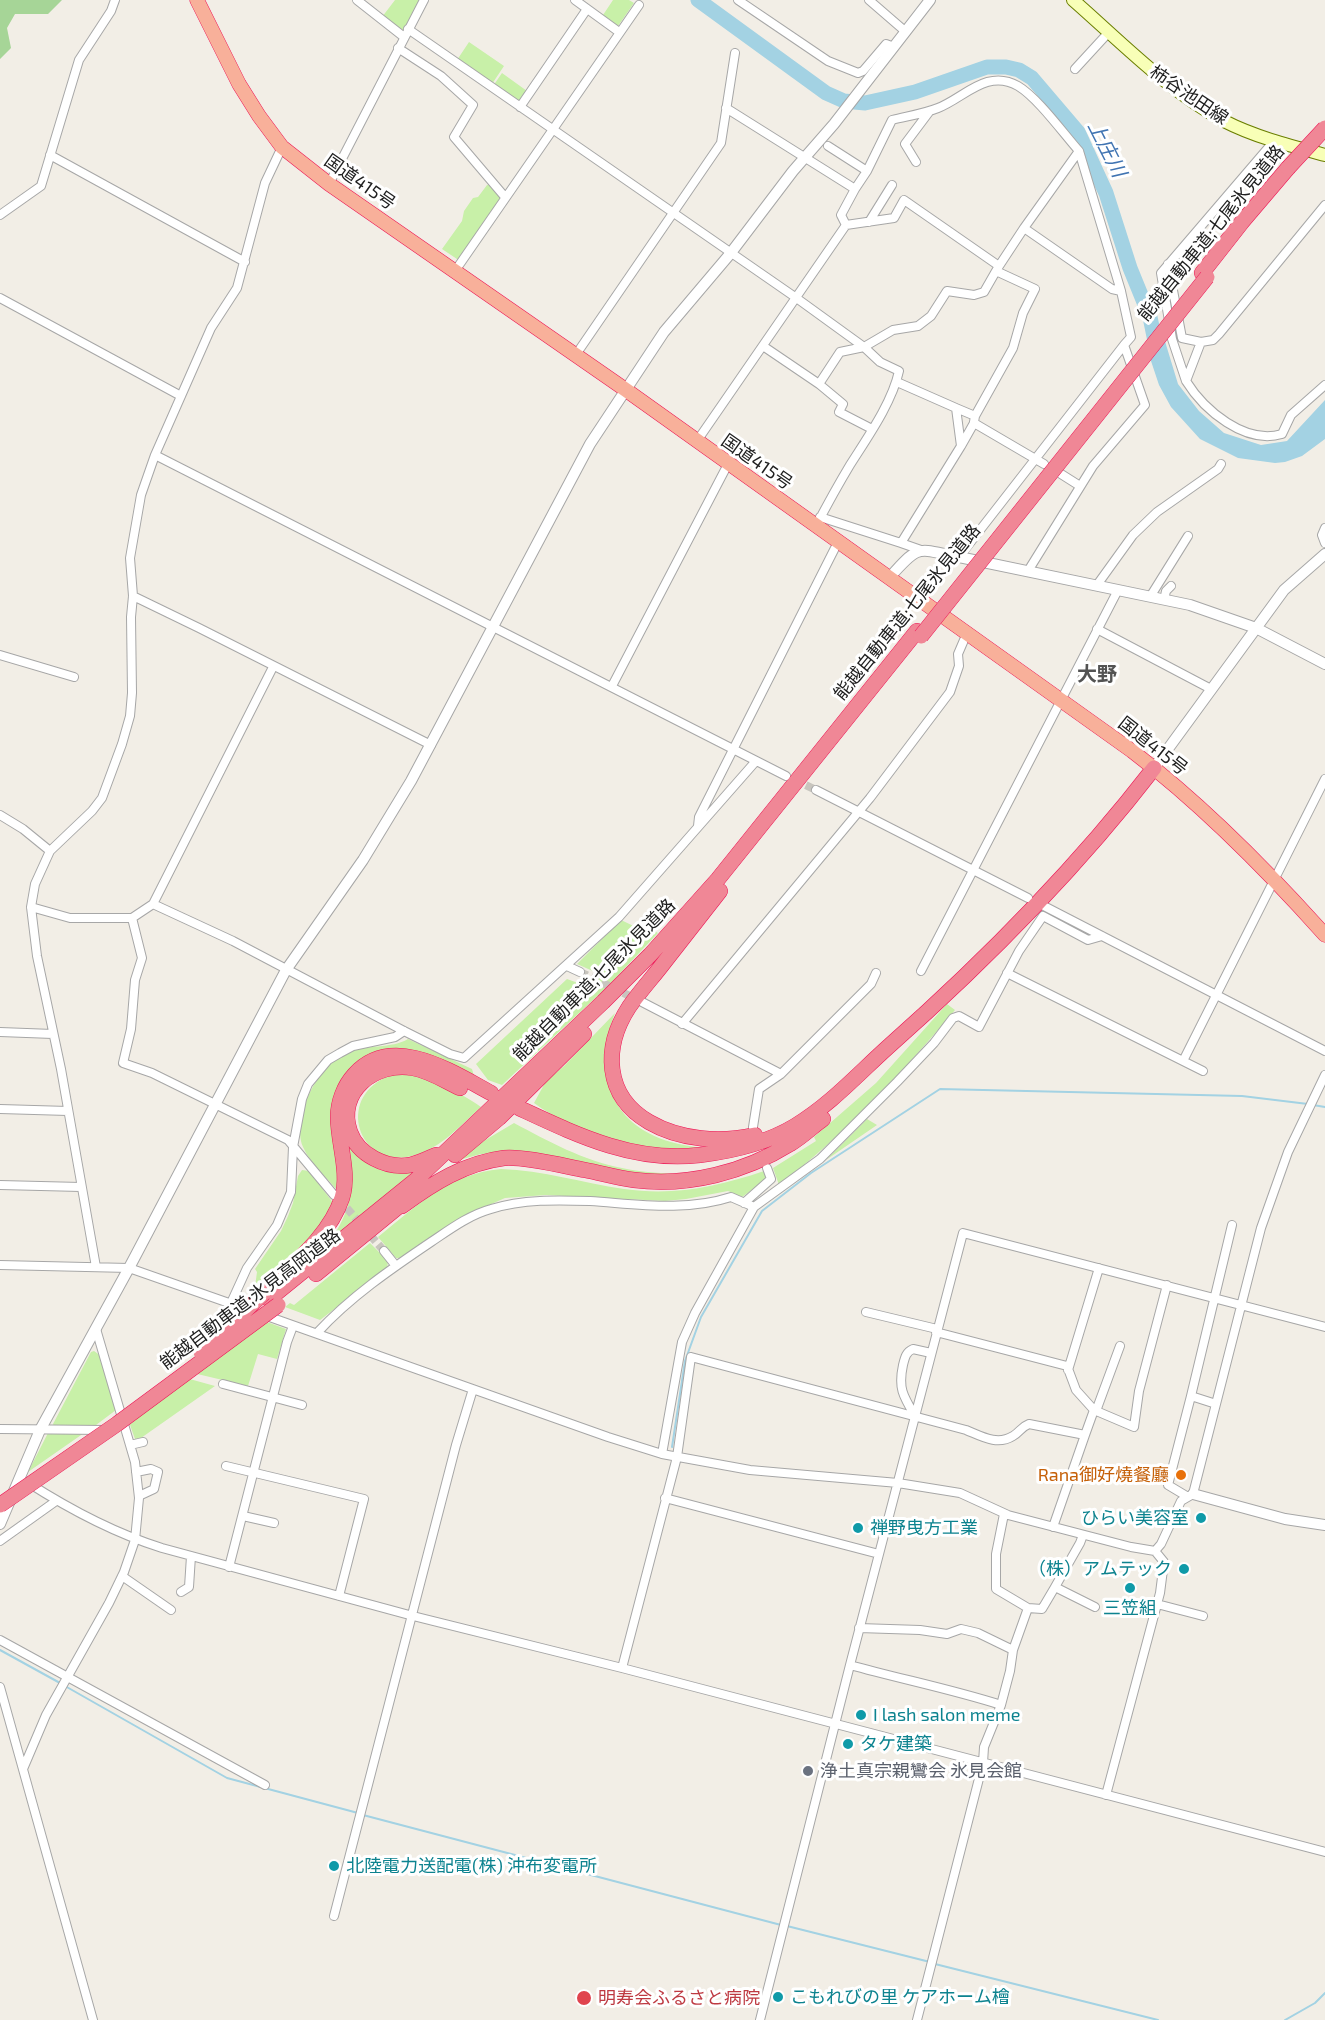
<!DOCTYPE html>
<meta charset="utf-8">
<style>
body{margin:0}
canvas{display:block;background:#f2eee6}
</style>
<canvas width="1325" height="2020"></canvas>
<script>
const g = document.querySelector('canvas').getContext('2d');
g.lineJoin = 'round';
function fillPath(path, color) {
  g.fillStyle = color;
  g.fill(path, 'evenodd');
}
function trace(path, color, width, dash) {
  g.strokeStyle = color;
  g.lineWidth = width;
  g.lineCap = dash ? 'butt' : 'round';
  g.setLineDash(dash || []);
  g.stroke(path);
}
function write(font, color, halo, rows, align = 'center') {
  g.font = font + ' "Exo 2","Noto Sans JP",sans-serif';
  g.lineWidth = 6;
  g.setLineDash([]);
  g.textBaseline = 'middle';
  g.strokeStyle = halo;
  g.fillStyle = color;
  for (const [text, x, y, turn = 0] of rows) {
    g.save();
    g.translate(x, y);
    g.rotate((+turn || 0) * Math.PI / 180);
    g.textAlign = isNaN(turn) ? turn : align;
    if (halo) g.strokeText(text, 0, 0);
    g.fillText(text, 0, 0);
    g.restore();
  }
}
const grass = new Path2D(`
 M395,0H420L403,32L382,17Z
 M613,0H629L634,3L618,26L603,15Z
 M469,42L504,66L492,84L457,60Z
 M502,73L527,91L519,104L493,86Z
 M492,184L503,196L460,261L442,249L462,221L464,211L473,198L478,197L487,185Z
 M621,920L642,930L647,927L658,933L606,988L502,1085L488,1080L476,1064L567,979L578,983L581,979L589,981L595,972L577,964Z
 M947,1004L955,1010C901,1074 845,1134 779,1185L773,1168L816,1141L814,1137L876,1083Z
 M615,1013C593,1069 608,1124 671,1142C681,1145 692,1146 702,1148C690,1149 677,1151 665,1150C619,1146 571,1130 534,1103L546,1081L564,1066Z
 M408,1039L472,1069L474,1076L364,1058L338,1170L337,1190C326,1177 310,1163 303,1147C291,1116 318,1066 346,1053C365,1044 392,1049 408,1039Z
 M395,1074C425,1074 457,1090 481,1107C461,1125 441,1148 415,1155C357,1173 332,1092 395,1074Z
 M867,1119L877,1125L826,1160Z
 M514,1123C548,1141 584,1161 622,1168C645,1173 668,1173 692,1175L633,1174L509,1153L481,1154L459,1160L477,1145Z
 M346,1137C362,1167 379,1174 412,1173L331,1240C357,1200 353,1181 346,1137Z
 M501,1169C543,1170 582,1183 624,1189C674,1196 717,1187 764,1171L767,1179L742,1197L728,1191L686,1199L665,1201L546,1195L505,1198L462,1217L403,1258H396L378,1237C418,1205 448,1174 501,1169Z
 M302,1170L309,1171L334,1204L316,1235L254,1294L257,1272L255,1269L281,1231L288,1216L293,1203L298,1176Z
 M370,1243L388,1261L387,1269L320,1320L285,1307L290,1303L294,1305Z
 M264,1321L286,1329L277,1359L258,1354L248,1386L193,1373Z
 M94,1351L101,1356L116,1410L92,1428L54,1427L53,1424L91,1352Z
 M186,1378L215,1386L141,1438L135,1439L129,1422Z
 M48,1433H84L28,1472Z`);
const forest = new Path2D(`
 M0,0H62L48,14H15L7,28L11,48L0,59Z`);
const water = new Path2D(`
 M1164,338L1178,384L1199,411L1224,433L1261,445L1287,441L1325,400V439L1302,456L1285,462L1275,463L1238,458L1200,439L1171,407L1159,385L1150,358Z`);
const stream = new Path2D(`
 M1313,1105L1325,1107
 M672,1447L685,1361L701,1317L762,1211L811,1173L940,1089L1242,1096L1308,1104
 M0,1650L60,1683
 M65,1686L227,1778L358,1813
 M363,1815L781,1925
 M787,1926L930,1962
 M935,1964L1158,2020
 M1285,2020L1315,2003L1325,1993`);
const river = new Path2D(`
 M698,0L826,93L844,101L865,103L915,92L987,67H1006L1019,70L1032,78L1078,132L1106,193L1130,268L1150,317L1157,351`);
const minorTunnel = new Path2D(`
 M795,780L816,790
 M580,972L636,999
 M339,1199L384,1251`);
const minor = new Path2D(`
 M357,0L404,37
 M575,0L619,32
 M738,0L828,61L858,73L863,71L886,44L894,47
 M869,0L906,32
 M408,29L795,297L864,347
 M398,48L441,76L473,105L454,137L505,197
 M1075,69L1109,32
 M520,107L587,9
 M726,108L855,189L867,171
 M1274,141L1161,273L1172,339L1186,381L1201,342L1213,340L1219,334L1325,205
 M828,146L867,171L892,120C908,116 923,114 938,108C964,98 987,68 1018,86C1038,98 1063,133 1079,151
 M50,155L245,262
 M916,162L905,144L929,112
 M329,184L424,0
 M0,215L41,186L79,60L111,11L115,0
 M869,222L892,185
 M846,225L841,215L855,189
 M1024,228L1079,151L1121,291
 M1168,264L1182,338L1201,342
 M999,266L1024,228L1112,289L1121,291L1131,337L1124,345
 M455,271L639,5
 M0,298L181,396
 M763,346L819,384L840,352L864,347
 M575,356L721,143L735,53
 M1186,381C1204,410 1245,445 1282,434L1291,415L1325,385
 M897,382L956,408L961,446L974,423L1044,464
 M819,384L843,404L839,412L872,429
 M956,408L975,416L974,422
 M697,441L846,225L894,218L904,200L999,266L996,271
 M155,455L786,776
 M1061,474L1080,486
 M820,517L901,543
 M816,526C827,505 838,485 850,465C867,438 892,403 899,371L880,362L864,347L893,330L918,326L931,316L947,291L974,295L984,292L996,271L1035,289L1023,313L1013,348L975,416
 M1325,528L1322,535L1325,543
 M921,550L901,543L961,446
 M959,557L1124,345L1145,405L1093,466L1028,571
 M1097,585L1133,535L1157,512L1218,469L1221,464
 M133,596L199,628L431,745
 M1150,597L1188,536
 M1164,600L1166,591L1171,586
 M1097,629L1211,689
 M0,655L74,677
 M612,686L728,464
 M816,790L1028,898
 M0,815L23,829L50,851
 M698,826L699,817L838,542
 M153,904L233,941L404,1031L450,1054L464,1058L619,917L756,761
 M1040,904L1325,1051
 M31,907L70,918H132L153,904L273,667
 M132,918L142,958L135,980L131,1029L123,1063L152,1073L288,1140L334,1195
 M567,966L580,972
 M921,971L1118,590
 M1007,973L1183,1061
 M642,1002L781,1074
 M682,1024L870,798L950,692L959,666L958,654L967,633
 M0,1032L53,1034
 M1203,1071L1183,1061L1325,779
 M0,1109L68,1111
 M753,1127L759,1089L781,1074L871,984L876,973
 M0,1185L81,1187
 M744,1203L771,1179L767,1168
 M384,1251L396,1266
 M0,1265L129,1268L249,1310
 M96,1267L61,1069L37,956L31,907L35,884L50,851L92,811L102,798L122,744L130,716L132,693L131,617L133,596L130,558L141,495L155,455L211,328L237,288L265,183L282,147
 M231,1303L247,1268L277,1225L291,1192L293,1147L302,1099L308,1084L328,1060L340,1053L353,1046L395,1037L404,1031
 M866,1312L937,1329
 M264,1315L608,1437L662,1454L750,1470L898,1483L960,1493L1008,1515L1131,1547L1155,1551L1164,1562L1160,1593L1106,1795
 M936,1332L1067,1366L1076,1390L1094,1410
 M317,1333C350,1297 391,1269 431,1242C449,1230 469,1215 491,1209C523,1199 557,1200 590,1201C637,1204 685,1212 731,1197L754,1207
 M1068,1370L1099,1268
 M223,1384L302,1405
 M1191,1396L1232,1225
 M1096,1411L1120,1346
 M915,1416C903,1396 898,1388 903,1365C905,1357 906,1352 913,1349L931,1353
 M0,1429L105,1430
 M130,1445L143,1442
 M662,1454L682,1342L695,1313L754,1207L820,1159L897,1082L934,1043L953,1018L959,1016L979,1027L1019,951L1043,916L1088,940L1102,936
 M226,1466L364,1499L339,1596
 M136,1472L151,1469L158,1472L154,1489L139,1496
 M27,1482C69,1509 114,1533 162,1548L413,1616L622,1668L1325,1852
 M1188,1497L1168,1485L1191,1396L1216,1404
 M665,1498L879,1554
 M243,1516L274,1523
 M1053,1527L1085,1435
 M0,1541L56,1501
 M1155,1551L1161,1544L1181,1501L1193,1494L1261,1228L1288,1152L1325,1075
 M229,1567L287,1342L293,1326
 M122,1576L171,1610
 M1055,1587L1080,1543L1083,1535
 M181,1592L189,1587L191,1556
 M1157,1604L1203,1616
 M1028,1608L1042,1609L1055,1587L1095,1607
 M859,1628L920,1630L947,1634L961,1629L978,1633L1013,1650
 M0,1640L265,1785
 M850,1665C900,1679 951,1689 1001,1705
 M622,1668L677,1457L691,1357L966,1430C981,1436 997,1446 1013,1436C1020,1432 1021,1427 1029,1424L1085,1435L1094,1410L1134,1427L1139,1391L1167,1285
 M0,1687L93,2020
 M23,1769L46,1715L109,1603L124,1572L135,1540L139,1498L135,1462L96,1329
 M334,1916L456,1445L473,1389
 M760,2020L850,1665L963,1233L1325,1327
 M917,2020L983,1763L984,1747L1001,1705L1010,1671L1013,1650L1028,1608L996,1589V1554L1004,1514`);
const tertiary = new Path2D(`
 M890,577C920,543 917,549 959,557L1190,605L1256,628L1325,664
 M1154,768L1284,590L1325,554
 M1193,1494L1285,1519L1325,1525
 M0,1524L40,1430L129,1268L286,970L363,860L411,781L590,444L664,332L730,254L793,171L834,124L930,0`);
const secondary = new Path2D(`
 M1073,0C1121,42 1167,90 1224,121C1255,137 1291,146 1325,155`);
const trunk = new Path2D(`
 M197,0L239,84L259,116L282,147L329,184L626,390L1132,751C1203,805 1266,869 1325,935`);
const motorway = new Path2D(`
 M1202,273L1242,222L1288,168
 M720,891C702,914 684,937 666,960C654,976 640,991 629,1007C603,1047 604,1096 649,1122C680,1140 720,1143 755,1135
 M519,1108C577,1135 634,1163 700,1155C733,1151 767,1143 795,1126C831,1104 857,1075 888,1047C984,962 1076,869 1154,768
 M436,1155C427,1159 419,1163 410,1165C387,1169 358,1155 350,1132C336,1092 375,1061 413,1068C430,1071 445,1081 460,1088
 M455,1155L499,1118L584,1034
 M402,1206C433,1183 465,1163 504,1158C523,1156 564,1166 585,1170C601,1173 617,1178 634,1180C688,1187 745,1172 790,1144C802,1137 812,1127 823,1119
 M316,1274L409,1198
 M270,1287C297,1261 330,1234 342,1198C350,1173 338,1143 338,1117C338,1102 344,1086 354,1075C392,1032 452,1072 491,1093
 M269,1299L417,1179L603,1002L650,955L718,879L917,631`);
const motorwayBridge = new Path2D(`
 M1288,168L1325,128
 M921,636L1207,277
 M201,1352L264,1293
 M0,1505L117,1424L278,1305`);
const markers = [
 [1181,1475,6,"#e8710a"],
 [1201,1518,6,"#0f9aa8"],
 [858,1528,6,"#0f9aa8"],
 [1184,1569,6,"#0f9aa8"],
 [1130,1588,6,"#0f9aa8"],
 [861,1715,6,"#0f9aa8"],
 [848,1744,6,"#0f9aa8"],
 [808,1771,6,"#6b7280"],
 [334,1866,6,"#0f9aa8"],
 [778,1997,6,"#0f9aa8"],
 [584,1998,8,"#e0444e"]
];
const streetNames = [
 ["柿谷池田線",1189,95,34],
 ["国道415号",360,182,35],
 ["能越自動車道;七尾氷見道路",1211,233,-51],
 ["国道415号",757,462,35],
 ["能越自動車道;七尾氷見道路",907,612,-51],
 ["国道415号",1153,746,38],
 ["能越自動車道;七尾氷見道路",594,980,-45],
 ["能越自動車道;氷見高岡道路",250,1299,-37]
];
const foodNames = [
 ["Rana御好燒餐廳",1169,1475]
];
const cultureNames = [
 ["ひらい美容室",1189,1518,"right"],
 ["禅野曳方工業",870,1528],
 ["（株）アムテック",1172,1569,"right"],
 ["三笠組",1130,1608,"center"],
 ["I lash salon meme",873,1715],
 ["タケ建築",860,1744],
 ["北陸電力送配電(株) 沖布変電所",346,1866],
 ["こもれびの里 ケアホーム檜",790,1997]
];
const worshipNames = [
 ["浄土真宗親鸞会 氷見会館",820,1771]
];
const healthNames = [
 ["明寿会ふるさと病院",598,1998]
];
const waterNames = [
 ["上庄川",1107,149,63]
];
const neighbourhoodNames = [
 ["大野",1097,674]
];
fillPath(grass, '#c8f0a8');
fillPath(forest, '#a6d597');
fillPath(water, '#a3d2e3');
trace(stream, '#a3d2e3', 2);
trace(river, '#a3d2e3', 15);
trace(minorTunnel, '#c8c5be', 8, [8, 4]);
trace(minor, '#a7a7a7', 10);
trace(tertiary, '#a7a7a7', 12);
trace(secondary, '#6b7f00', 14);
trace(trunk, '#ed1656', 15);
trace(motorway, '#ed1656', 16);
trace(minor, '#fff', 8);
trace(tertiary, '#fff', 10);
trace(secondary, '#f8ffb7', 12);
trace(trunk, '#f8b09a', 14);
trace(motorway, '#f08796', 15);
trace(motorwayBridge, '#ed1656', 16, []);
trace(motorwayBridge, '#f08796', 15);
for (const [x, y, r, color] of markers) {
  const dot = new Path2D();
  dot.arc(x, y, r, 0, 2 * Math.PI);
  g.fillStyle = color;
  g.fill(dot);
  trace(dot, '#fff', 2);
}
write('18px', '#202020', '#fff', streetNames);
write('18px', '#c56008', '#fff', foodNames, 'right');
write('18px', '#0d838f', '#fff', cultureNames, 'left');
write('18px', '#5b616d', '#fff', worshipNames, 'left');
write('18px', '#be3a42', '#fff', healthNames, 'left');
write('italic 20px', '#4074b2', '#fff', waterNames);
write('bold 20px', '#535353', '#fff', neighbourhoodNames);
</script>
